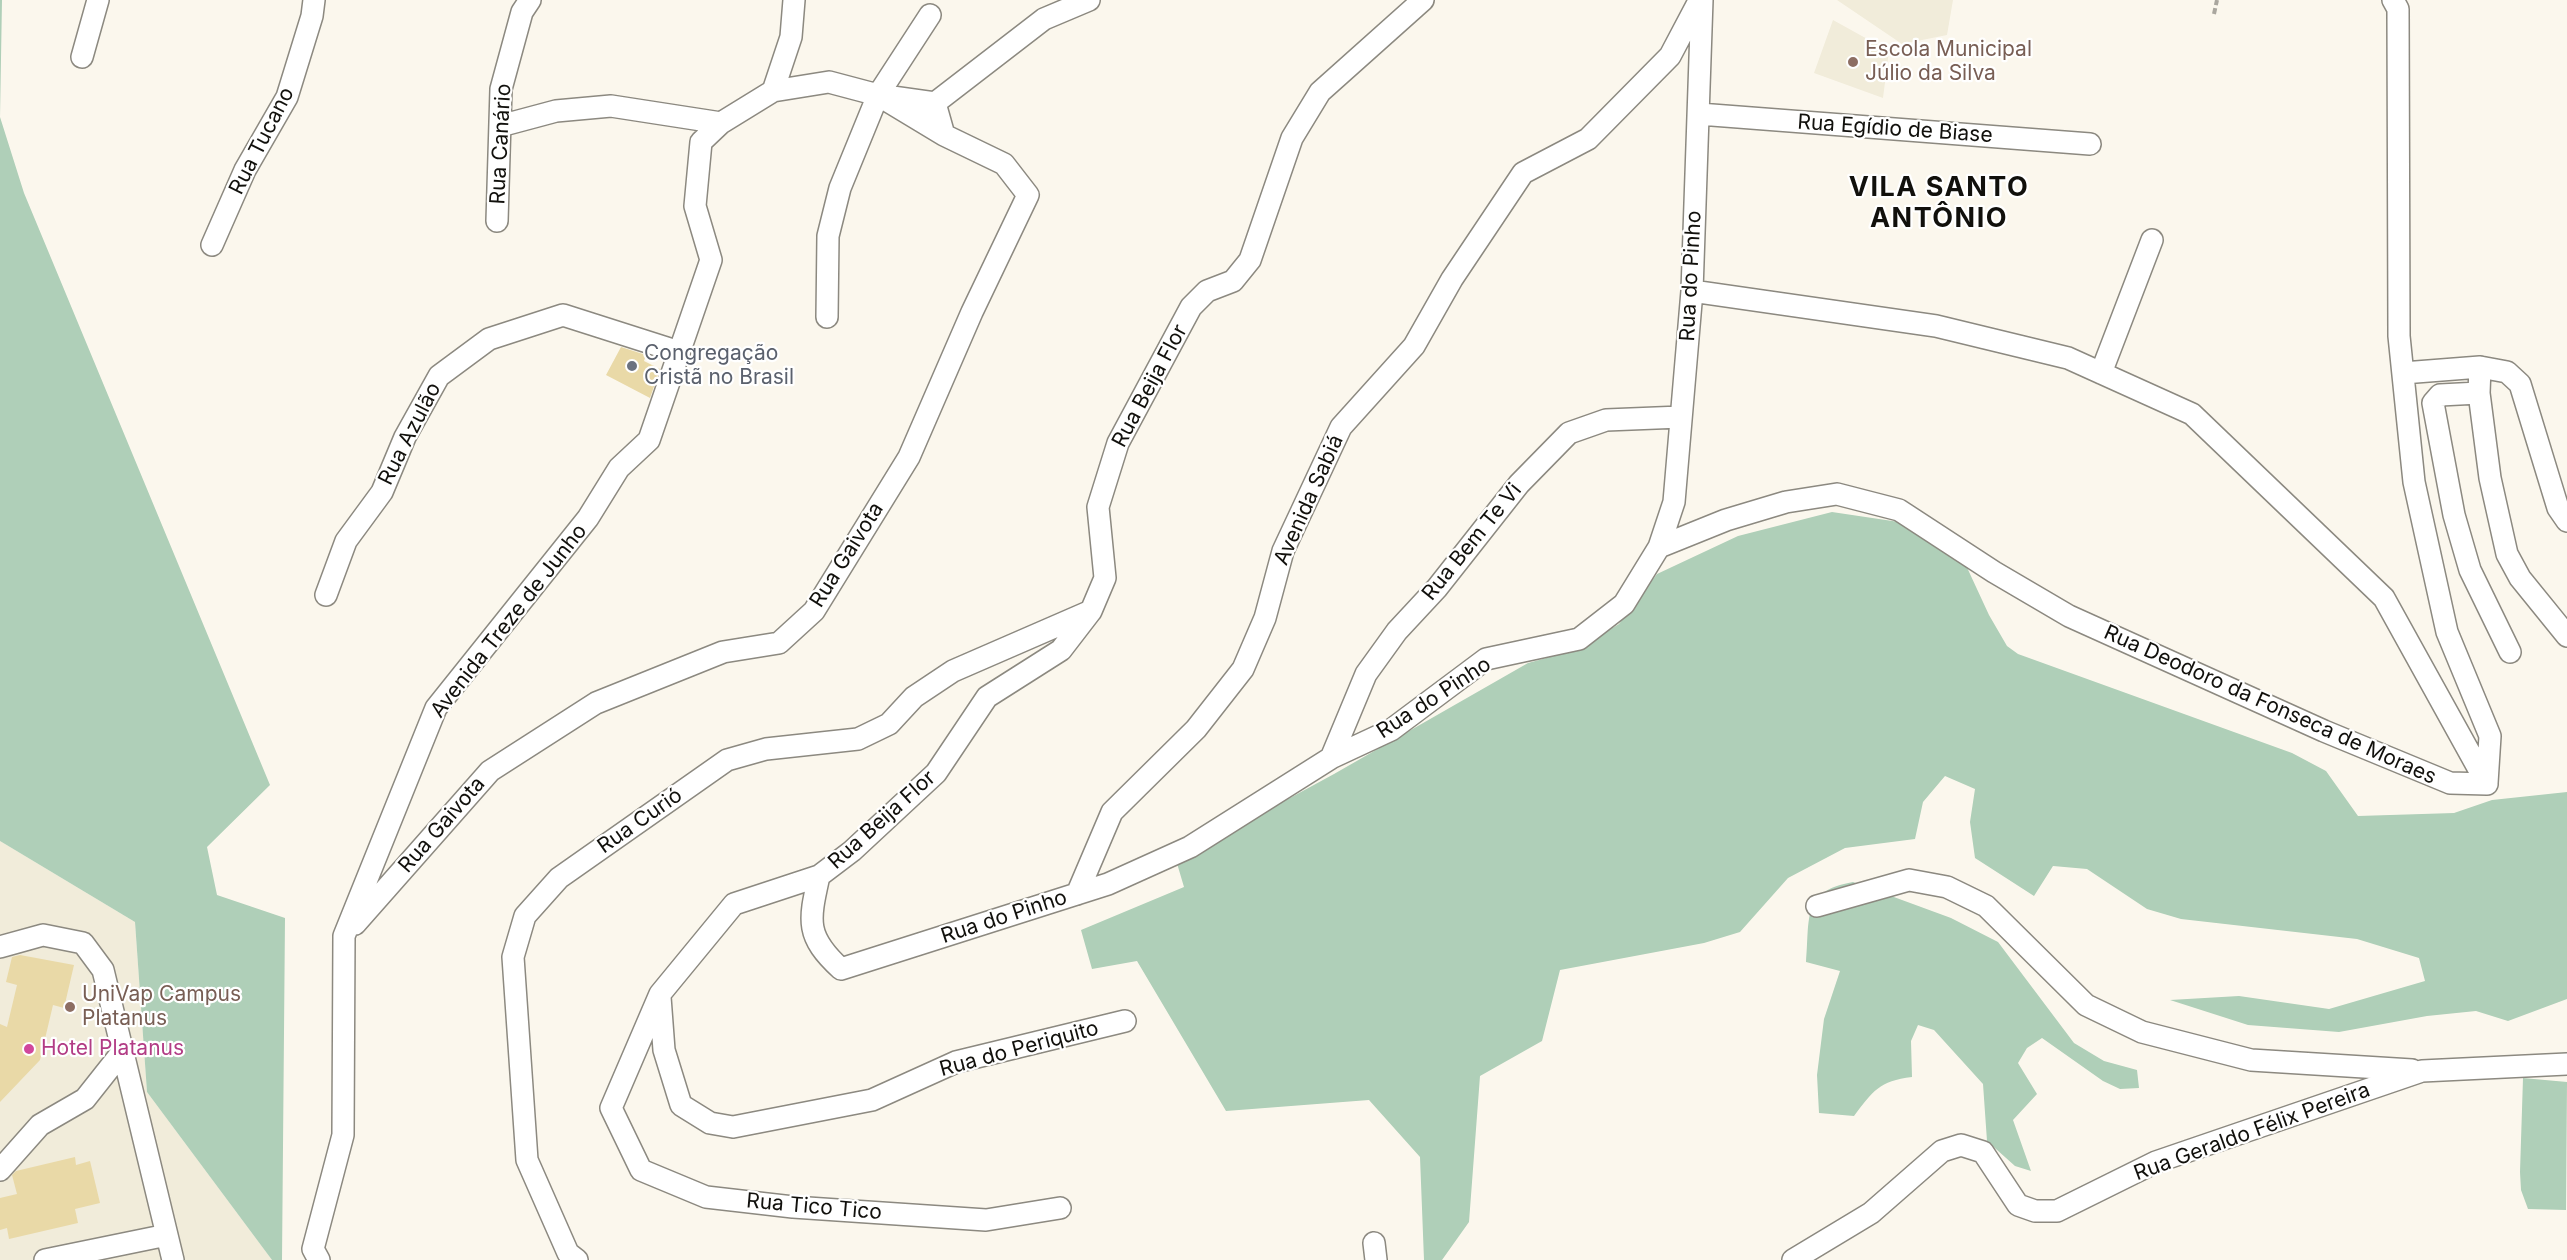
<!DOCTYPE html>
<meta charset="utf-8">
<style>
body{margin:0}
canvas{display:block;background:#fbf7ed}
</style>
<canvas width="2567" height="1260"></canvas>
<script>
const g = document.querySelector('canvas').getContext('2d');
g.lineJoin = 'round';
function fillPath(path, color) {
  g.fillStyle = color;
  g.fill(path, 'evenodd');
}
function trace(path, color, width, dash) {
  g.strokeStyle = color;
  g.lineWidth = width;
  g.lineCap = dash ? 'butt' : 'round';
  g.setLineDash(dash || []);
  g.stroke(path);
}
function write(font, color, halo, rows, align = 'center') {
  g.font = font + ' Inter,sans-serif';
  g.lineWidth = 4.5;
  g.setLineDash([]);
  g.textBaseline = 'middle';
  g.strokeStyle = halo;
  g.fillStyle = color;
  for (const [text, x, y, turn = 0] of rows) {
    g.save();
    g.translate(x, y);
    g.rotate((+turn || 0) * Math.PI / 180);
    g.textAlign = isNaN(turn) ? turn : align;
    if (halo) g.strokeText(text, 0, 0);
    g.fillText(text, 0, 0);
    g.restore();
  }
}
const built = new Path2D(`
 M1837,0H1953L1947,35L1902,44Z
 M1833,20L1889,51L1883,98L1814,73Z
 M0,841L135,922L147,1092L272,1260H0Z`);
const green = new Path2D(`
 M0,0H2L0,117L24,193L270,785L207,847L217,895L285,918L282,1260H272L147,1092L135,922L0,841Z
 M1832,512L1899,522L1964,561L1989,615L2007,646L2018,654L2292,753L2326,771L2358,816L2454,813L2492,800L2567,792V999L2508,1021L2476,1011L2427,1016L2339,1032L2248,1025L2170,1000L2239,996L2329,1009L2425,981L2419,958L2357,939L2181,919L2147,909L2087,869L2053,866L2034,896L1975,858L1970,822L1975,789L1945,776L1923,802L1915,839L1845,848L1788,878L1740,932L1704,943L1560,970L1542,1041L1480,1076L1469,1222L1442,1260H1424L1420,1157L1369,1100L1226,1111L1137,961L1092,969L1081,930L1184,887L1176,860L1334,774L1528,663L1576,650L1619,624L1657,574L1738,536Z
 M1853,882L1951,918L1998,942L2074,1043L2104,1061L2137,1070L2139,1088L2120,1089L2103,1081L2042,1038L2027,1048L2018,1063L2037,1094L2013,1120L2031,1171L2015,1166L1987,1141L1983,1084L1934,1030L1918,1025L1911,1041L1912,1077C1879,1081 1873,1091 1854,1116L1819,1113L1817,1075L1824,1019L1840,971L1806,962C1810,919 1801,891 1853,882Z
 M2523,1078L2567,1082L2566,1210L2528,1209L2521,1190L2520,1172Z`);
const building = new Path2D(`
 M621,347L646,355L644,361L660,369L650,398L606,375Z
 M20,955L74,965L64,1008L53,1005L40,1060L0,1102V1024L7,1027L17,985L6,982L12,957Z
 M75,1157L76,1165L90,1161L100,1203L75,1209L78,1223L9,1239L7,1228L0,1230V1198L17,1194L12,1175L16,1171Z`);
const path = new Path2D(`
 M2214,14L2217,0`);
const minor = new Path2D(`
 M2393,0L2398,9L2399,336L2414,482L2447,632L2490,736L2487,783
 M82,57L98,0
 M773,91L791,37L794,0
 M886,100L944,135
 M935,103L1044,19L1089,0
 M1699,114L2090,144
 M500,126L556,111L611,106L721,123
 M497,221L501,89L522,12L530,0
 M212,245L245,170L287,97L312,16L314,0
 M1692,291L1936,326L2068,358L2192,414L2384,598L2487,784
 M827,317L828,236L840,188L878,95L930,15
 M2480,367L2479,393L2490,478L2507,554L2520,578L2567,636
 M2101,373L2152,240
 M2403,373L2480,367L2507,372L2520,384L2558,508L2567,521
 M2479,393L2440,395L2433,403L2454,515L2470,570L2510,652
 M1659,547L1726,520L1786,502L1837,494L1899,510L1994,572L2069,616L2324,731L2450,783L2487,784
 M326,595L346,541L382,492L405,437L439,376L489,339L563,315L679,352
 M1331,758L1366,674L1397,631L1437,588L1519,484L1569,433L1606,420L1681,417
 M819,876C809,921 805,936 841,969L1108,884L1190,847L1331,758L1391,730L1486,659L1579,639L1624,604L1659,547L1674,502L1692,291L1702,0
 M1077,894L1112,812L1196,729L1243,669L1265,618L1283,551L1341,427L1414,346L1452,279L1523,173L1588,139L1670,56L1699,1
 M1817,906L1909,880L1947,887L1986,906L2086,1005L2142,1032L2251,1060L2412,1070
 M355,924L490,771L596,703L723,652L779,643L814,611L909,457L972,312L1028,195L1004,164L944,135L935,103
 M0,947L43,935L83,943L103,970L173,1260
 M660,997L664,1050L681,1105L710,1123L733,1127L872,1100L956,1062L1125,1021
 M0,1170L40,1125L85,1099L123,1051
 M1060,1208L986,1220L793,1207L706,1197L641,1170L611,1108L660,994L734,904L819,876L852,851L936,773L987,697L1061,650L1091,611L1105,578L1098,507L1118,443L1191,307L1207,291L1233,281L1250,260L1292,138L1320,92L1423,0
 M1374,1243L1376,1260
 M45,1260L167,1235
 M319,1260L313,1249L343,1135L344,936L436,708L588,518L619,468L649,440L711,260L695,206L701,142L721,123L773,91L829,82L878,95L935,103
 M577,1260L568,1253L527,1160L513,957L525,916L559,878L727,760L766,749L858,739L889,724L914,697L953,671L1091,611
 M1793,1260L1871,1213L1942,1151L1961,1145L1983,1152L2018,1205L2035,1211H2057L2156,1162L2422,1071L2567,1064`);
const markers = [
 [1853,62,6,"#8d6e63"],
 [632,366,6,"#6b7280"],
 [70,1007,6,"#8d6e63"],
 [29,1049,6,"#d1479c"]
];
const educationNames = [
 ["Escola Municipal",1865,50],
 ["Júlio da Silva",1865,74],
 ["UniVap Campus",82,995],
 ["Platanus",82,1019]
];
const streetNames = [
 ["Rua Egídio de Biase",1895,129,4],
 ["Rua Tucano",262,141,-63],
 ["Rua Canário",501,144,-87],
 ["Rua do Pinho",1691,276,-87],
 ["Rua Beija Flor",1150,386,-62],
 ["Rua Azulão",410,434,-63],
 ["Avenida Sabiá",1309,500,-66],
 ["Rua Bem Te Vi",1472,542,-51],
 ["Rua Gaivota",847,555,-58],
 ["Avenida Treze de Junho",509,621,-52],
 ["Rua do Pinho",1434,698,-33],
 ["Rua Deodoro da Fonseca de Moraes",2270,705,24],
 ["Rua Beija Flor",882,820,-42],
 ["Rua Curió",640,821,-35],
 ["Rua Gaivota",442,825,-49],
 ["Rua do Pinho",1004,917,-18],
 ["Rua do Periquito",1019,1049,-15],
 ["Rua Geraldo Félix Pereira",2252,1132,-20],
 ["Rua Tico Tico",814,1207,5]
];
const worshipNames = [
 ["Congregação",644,354],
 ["Cristã no Brasil",644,378]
];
const hotelNames = [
 ["Hotel Platanus",41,1049]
];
const districtNames = [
 ["VILA SANTO",1939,188],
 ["ANTÔNIO",1939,219]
];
fillPath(built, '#f1ecda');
fillPath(green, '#afcfb8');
fillPath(building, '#e9d9a7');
trace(minor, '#8c8980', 24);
trace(path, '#aaa79f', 4, [6, 3]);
trace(minor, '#fff', 21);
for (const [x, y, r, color] of markers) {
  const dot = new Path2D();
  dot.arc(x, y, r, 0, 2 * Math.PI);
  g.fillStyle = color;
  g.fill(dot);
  trace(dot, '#fff', 2);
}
write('21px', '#785e54', '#fff', educationNames, 'left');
write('21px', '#11100c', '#fff', streetNames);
write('21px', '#5b616d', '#fff', worshipNames, 'left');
write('21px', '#b23c85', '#fff', hotelNames, 'left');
g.letterSpacing = '1.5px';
write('bold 27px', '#11100c', '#fff', districtNames);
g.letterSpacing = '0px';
</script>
